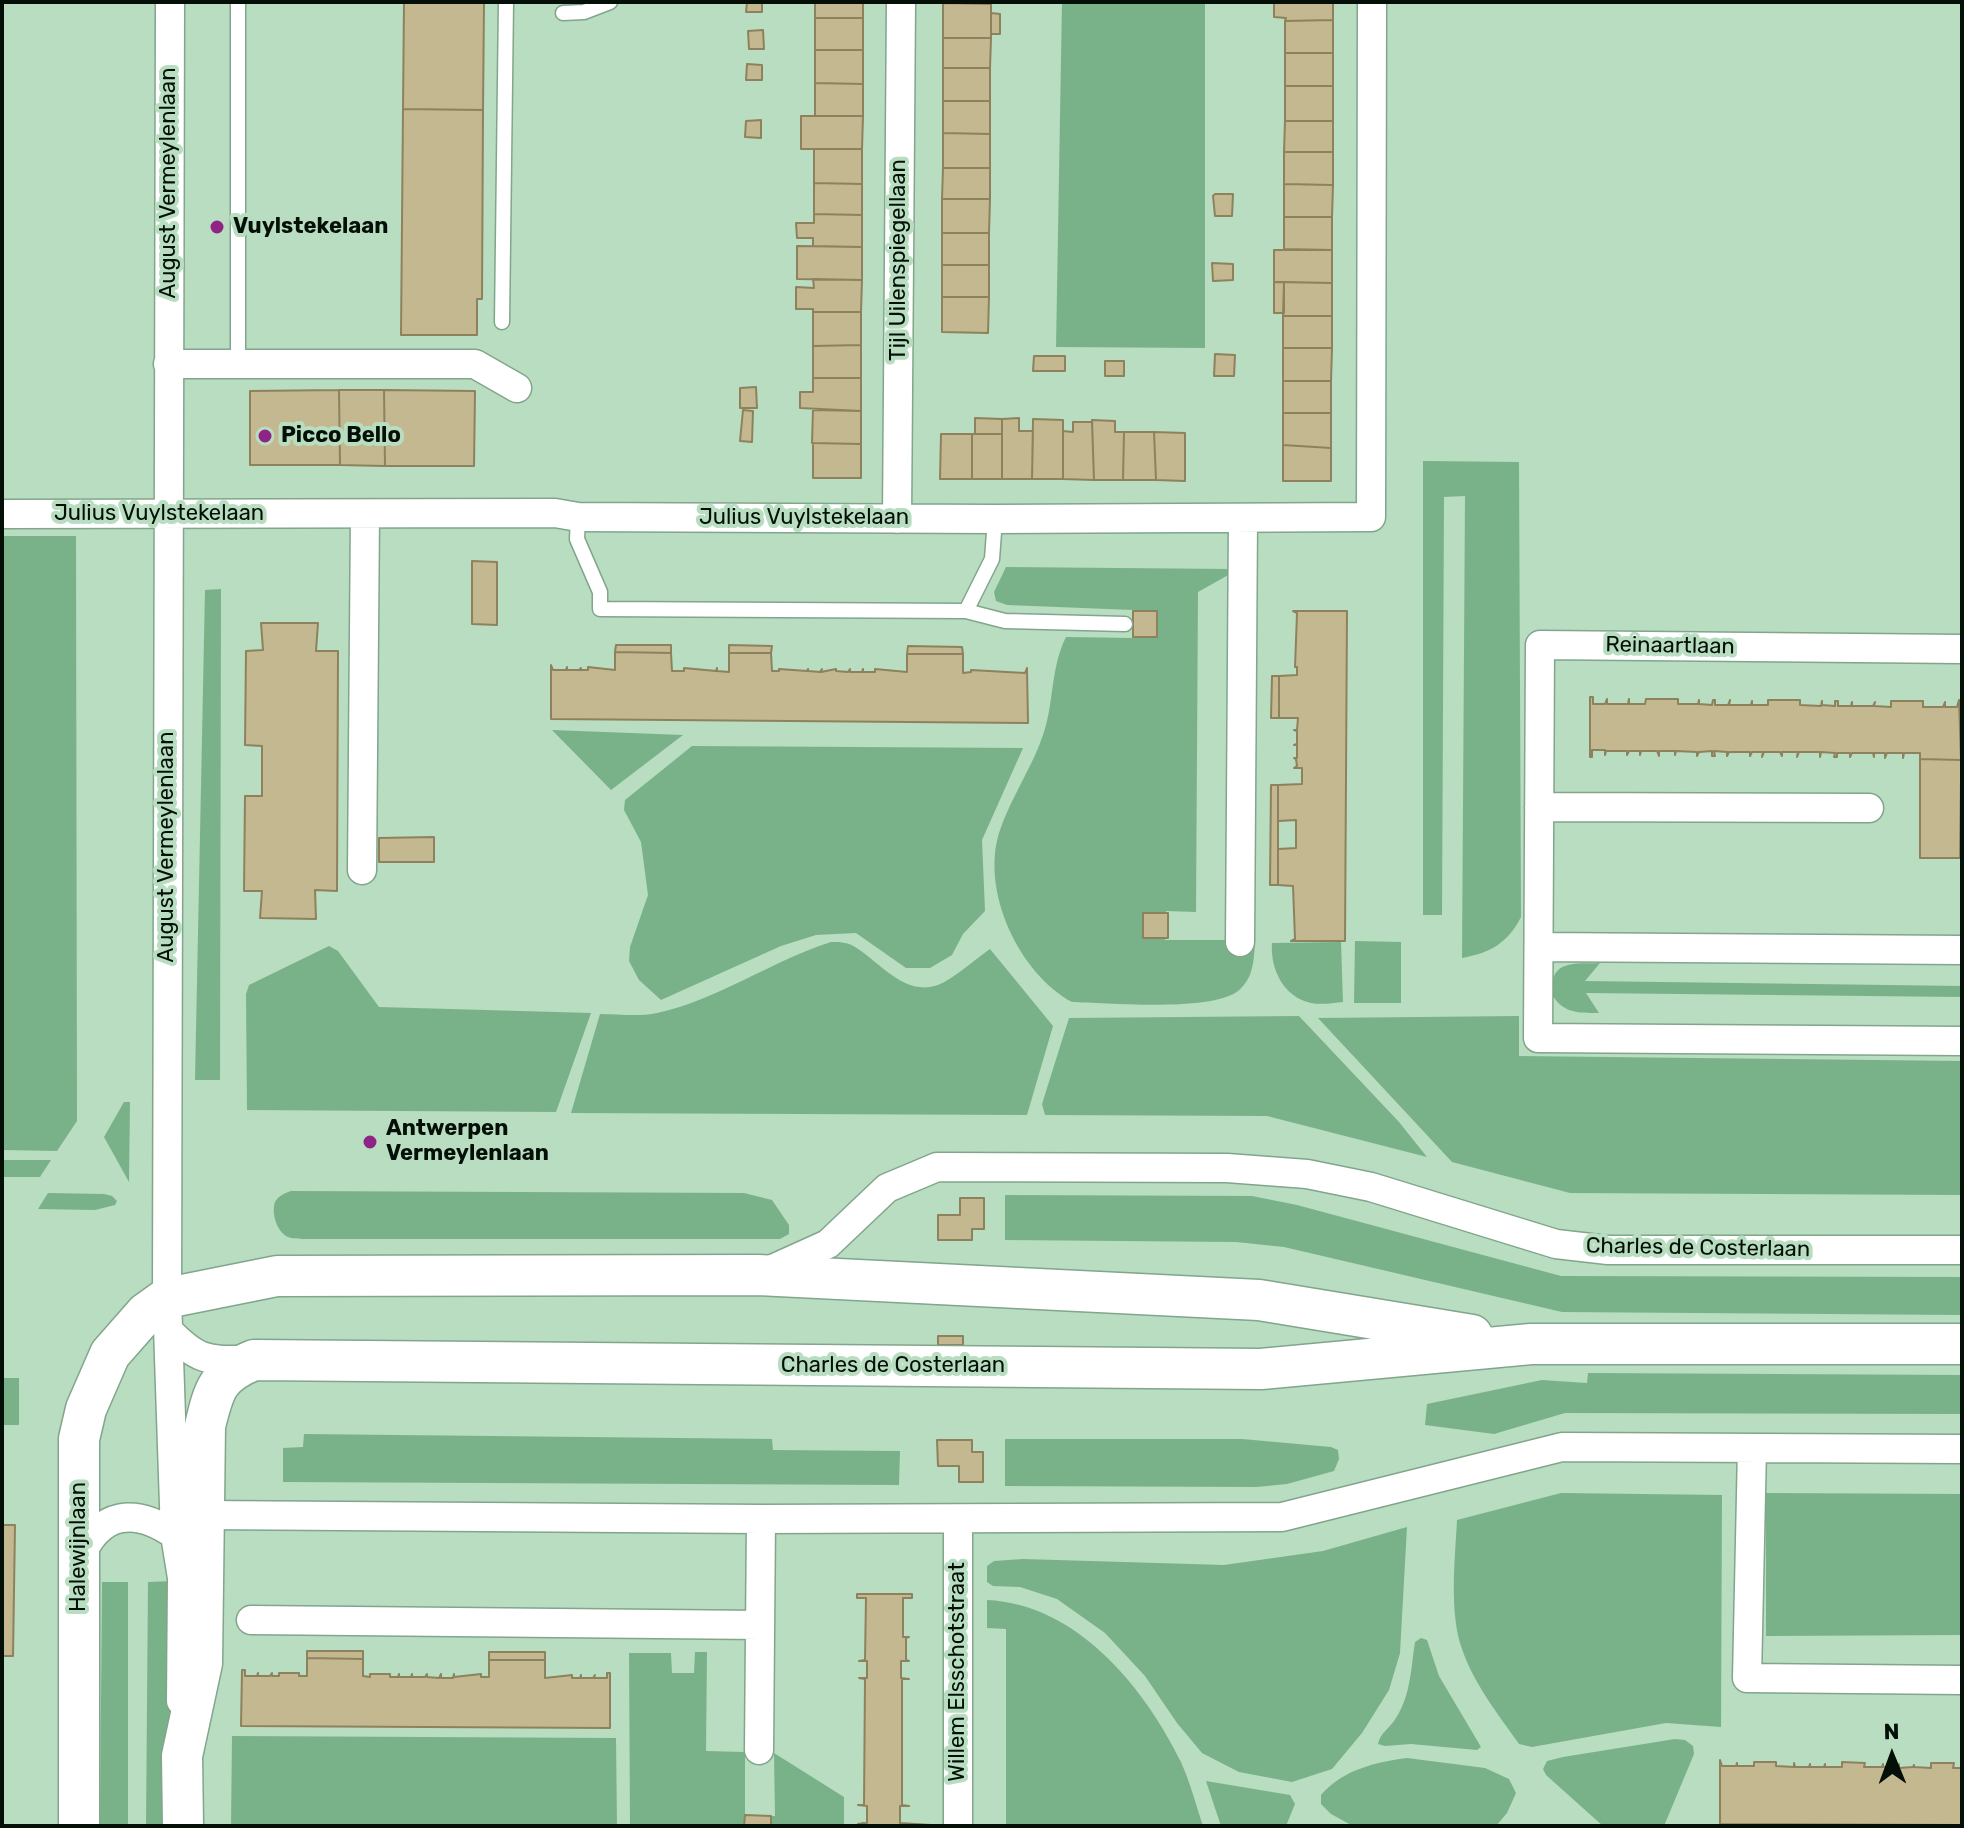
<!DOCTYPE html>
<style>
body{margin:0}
#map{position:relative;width:1964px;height:1828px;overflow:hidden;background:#b8ddc1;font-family:Rubik,sans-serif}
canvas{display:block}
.frame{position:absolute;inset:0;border:4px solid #041007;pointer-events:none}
.north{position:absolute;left:1852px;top:1716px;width:80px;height:80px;-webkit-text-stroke:6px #b8ddc1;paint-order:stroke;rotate:359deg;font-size:22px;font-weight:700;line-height:32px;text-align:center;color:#041007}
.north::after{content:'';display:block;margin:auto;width:28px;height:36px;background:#041007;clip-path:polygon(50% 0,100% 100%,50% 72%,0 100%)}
</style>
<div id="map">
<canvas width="1964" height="1828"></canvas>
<div class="frame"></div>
<div class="north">N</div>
</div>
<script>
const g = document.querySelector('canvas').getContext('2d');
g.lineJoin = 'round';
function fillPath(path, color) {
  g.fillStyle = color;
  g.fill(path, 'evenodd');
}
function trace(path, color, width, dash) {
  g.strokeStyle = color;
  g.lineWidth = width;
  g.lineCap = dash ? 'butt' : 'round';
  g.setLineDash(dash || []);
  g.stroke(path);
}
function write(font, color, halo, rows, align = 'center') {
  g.font = font + ' Rubik,sans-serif';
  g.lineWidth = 8;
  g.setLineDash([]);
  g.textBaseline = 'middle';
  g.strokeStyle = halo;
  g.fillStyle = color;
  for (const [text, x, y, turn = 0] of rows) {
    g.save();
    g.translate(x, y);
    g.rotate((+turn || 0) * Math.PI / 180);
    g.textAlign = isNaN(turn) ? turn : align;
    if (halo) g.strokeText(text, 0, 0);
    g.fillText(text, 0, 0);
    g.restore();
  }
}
const green = new Path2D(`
 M1062,2H1205V348L1056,347Z
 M1423,461L1519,462L1521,917C1508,943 1490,953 1462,958L1465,496L1444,497L1442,915H1423Z
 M2,536H76L77,1121L57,1151L2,1150Z
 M1006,567L1230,569V574L1198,592L1196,912L1166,911L1165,940H1255C1254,959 1254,978 1238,991C1211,1012 1108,1003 1072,1002C1019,973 981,892 999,833C1010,798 1033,767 1044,732C1054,701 1051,666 1066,637L1132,638L1133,610L1007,605L996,601L994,592Z
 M221,589L220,1080H195L205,590Z
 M552,730L683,735L611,790Z
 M692,746L1023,748L982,840L985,911L963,934L952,955L930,968H906L856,933L816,935L781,946L661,1000L639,980L629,961L630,947L648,895L641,842L624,810L625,800Z
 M1355,941L1401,942V1003H1354Z
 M831,942C840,942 847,942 855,947C879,961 904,997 938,985C952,980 977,958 990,949L1053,1026L1027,1115L571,1113L600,1014C618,1014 639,1017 657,1013C718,1000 771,961 831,942Z
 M1341,942L1343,1002C1333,1003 1321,1005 1311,1003C1283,997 1270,968 1272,943Z
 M329,946L338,951L379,1007L591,1013L556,1112L247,1110L246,994L249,985Z
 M1600,963L1585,981L1962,986V997L1586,993L1599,1013C1577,1013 1562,1013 1551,993C1551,959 1574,964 1600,963Z
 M1299,1016L1399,1122L1427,1157L1267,1116L1045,1115L1042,1104L1069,1018Z
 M1519,1016V1056L1962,1061V1195L1570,1193L1452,1162L1318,1018Z
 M124,1102H130L129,1182L104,1137Z
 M2,1160H51L40,1177H2Z
 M291,1191L744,1193L772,1200L789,1225V1234L780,1239H302C297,1238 292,1239 288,1237C277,1232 271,1213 275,1202C278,1196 285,1193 291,1191Z
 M48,1193L104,1194L112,1196L117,1201L115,1205L95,1210L38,1209Z
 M1005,1195L1252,1196L1297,1205L1561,1276L1962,1277V1315L1562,1312L1284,1247L1236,1242L1005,1240Z
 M1588,1373L1962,1375V1414L1565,1413L1494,1434L1425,1425L1427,1404L1542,1380L1587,1383Z
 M2,1378H19V1425H2Z
 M304,1434L772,1439L773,1450L900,1451L899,1485L283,1482V1448L303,1447Z
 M1005,1439H1242L1331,1447L1338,1450L1339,1459L1334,1471L1287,1484L1257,1487L1005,1486Z
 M1561,1493L1722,1495L1721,1727L1666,1723L1532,1747L1519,1744C1498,1714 1474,1684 1462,1649C1449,1612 1455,1559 1457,1520Z
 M1766,1493L1962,1494V1635L1766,1636Z
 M1407,1527L1400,1653L1389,1690L1362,1733L1332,1769L1292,1782L1239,1772L1202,1753L1177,1723L1145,1676L1105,1633L1057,1599L1020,1587L993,1586L987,1582V1566L994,1561L1023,1559L1224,1565L1323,1551Z
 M174,1581L172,1826H146L148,1582Z
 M102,1582H128V1826H100Z
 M987,1600C1077,1604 1144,1687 1181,1762C1190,1782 1196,1805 1203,1826H1006V1629L987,1628Z
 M1421,1638L1427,1640L1439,1676L1481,1747L1477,1750L1411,1744L1385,1746L1378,1744C1380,1733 1390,1728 1396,1718C1411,1695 1411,1667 1415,1642Z
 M695,1652H707L706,1751L745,1752V1817L775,1816L774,1753L844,1797V1826H630L629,1653H671L672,1673H694Z
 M232,1736L616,1738L617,1826H231Z
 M1675,1739L1685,1740L1693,1746L1694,1754L1664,1826H1603L1546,1775L1543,1769L1547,1761L1563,1757Z
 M1407,1758L1485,1768L1509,1779L1516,1793L1507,1813L1496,1826H1353L1331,1814L1321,1804V1795C1342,1770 1376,1762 1407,1758Z
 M1206,1781L1290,1795L1295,1804L1286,1826H1221Z`);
const building = new Path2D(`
 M404,2H484L483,110L403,109Z
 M747,2H762V12H746Z
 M815,2H863V18H815Z
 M1274,2H1333V20L1285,21L1286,18L1274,17Z
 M943,3L991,4V38H943Z
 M991,13L1000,14V34H991Z
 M815,18H863V50H815Z
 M1333,20V53H1285V21Z
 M763,30L764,49H749L748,31Z
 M943,38H991L990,68H943Z
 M815,50H863V84L815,83Z
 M1285,53H1333V86H1285Z
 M747,64L762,65V80H746Z
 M943,68H990V101H943Z
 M815,83L863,84V116H815Z
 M1285,86H1333V121H1285Z
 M943,101H990V134L943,133Z
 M403,109L483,110L482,299H477V335H401Z
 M801,116H863L862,149H801Z
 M761,120V138L745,137L746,121Z
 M1285,121H1333V152H1284Z
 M943,133L990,134V168H943Z
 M814,149H862V184L814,183Z
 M1284,152H1333V185L1284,184Z
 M943,168H990V199H942Z
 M814,183L862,184V215L814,214Z
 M1284,184L1333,185L1332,217H1284Z
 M1215,194H1233L1232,216H1215L1213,196Z
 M942,199H990L989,233H942Z
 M814,214L862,215V247L813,246V238H797L796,223H814Z
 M1284,217H1332V250L1284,249Z
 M942,233H989V265H942Z
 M797,246L862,247V280L797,279Z
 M1274,250H1332V283L1274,282Z
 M1212,263L1233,264V280L1213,281Z
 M942,265H989V297H942Z
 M813,279L862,280L861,312H813V309H796V287L814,288Z
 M1274,282H1284V313H1274Z
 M1284,282L1332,283V316H1283Z
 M942,297H989L988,333L942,332Z
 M813,312H861V345L813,346Z
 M1283,316H1332V348H1283Z
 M861,345V378H813V346Z
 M1283,348H1332L1331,381H1283Z
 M1215,354L1235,355L1234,376H1214Z
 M1034,356H1065V371H1033Z
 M1105,361H1124V376H1105Z
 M813,378H861V411L800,408V392H813Z
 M1283,381H1331V413H1283Z
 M756,387L757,408H740V388Z
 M339,390L340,465H250V391Z
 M339,390H384L385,466L340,465Z
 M384,390L475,391L474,466H385Z
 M743,410L753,411L752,442L740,441Z
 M813,410L861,411V444L812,443Z
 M1283,413H1331V448L1283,445Z
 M975,418L1002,419V434H975Z
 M1019,418V431H1033L1032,479H1002V419Z
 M1033,419L1063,420V479H1032Z
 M1092,420L1115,421V432H1124L1123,480H1094Z
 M1073,422H1092L1094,480L1063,479V431L1073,432Z
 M1124,432H1154L1156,480H1123Z
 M1154,432L1185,433V481L1156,480Z
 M941,434H972V479H940Z
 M972,434H1002V479H972Z
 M813,443L861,444V478H813Z
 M1283,445L1331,448V481H1283Z
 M472,561L497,562V625L472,624Z
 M1133,611H1157V637H1133Z
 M1293,611H1347L1345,941H1291L1295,939L1293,886L1278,885V849L1296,848V820L1278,821V785L1302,784V768H1294L1297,766L1296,759L1294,758H1297V745H1294L1297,744V731L1294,730H1297L1298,718H1279V676L1297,675V667H1295L1297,613Z
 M261,623H318L316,651H338L337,891L315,890L316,919L260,918L262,891H244L245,796H262V746L245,745L246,651L263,650Z
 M616,645H671V653L615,652Z
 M729,645L772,646L771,653H729Z
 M908,646L962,647L963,654H907Z
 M615,652L671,653L672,671H684V668L716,671L717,668V671L729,672V653H771L772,671H779V669L807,671L808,669V671L820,672L822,669L821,672L836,669V671L848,672L850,669V672H862L863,669V672H875V669L907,672V654H963V673L971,672V670L1025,673L1027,668L1028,723L551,719V665L553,670H566L567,667V670H579L581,668L580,670H588V667L615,670Z
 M1272,676H1279V718H1271Z
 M1590,697H1593V704H1605L1607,699V704H1628L1629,699V704H1645L1646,699H1678V704H1698L1699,700V704L1712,705L1713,700H1715V705H1728L1730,700L1729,705H1751L1752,701V705H1768V700H1800V705L1821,706L1822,701V705L1835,706V701H1838V706H1851L1852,702V706H1873L1875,702L1874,706L1891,707V701H1923V707H1943L1945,702V707H1957L1959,700L1961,760L1920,759V753H1904L1903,758V753H1887L1885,758V753H1874V757L1873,753H1852L1850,757V753H1837V757H1834L1835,753L1821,752L1820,757V752H1799L1797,757L1798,752H1782V756L1780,752H1764L1762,757L1763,752H1752L1750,756V752H1729L1727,756V752L1714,751L1715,756H1712V751L1699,752L1697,756V752L1676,751L1675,755V751H1659V756L1657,751H1641L1640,755V751H1629L1627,755V751H1606L1605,755V750H1592V757H1590Z
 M1959,700H1962L1960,858H1920V759L1961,760Z
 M1271,785H1278V885H1270Z
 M434,837V862H379V838Z
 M1143,913H1168V938H1143Z
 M960,1198H984V1229H972V1240H938V1215H960Z
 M938,1336H963V1345H938Z
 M937,1440H972V1452H983V1482H959V1466H938Z
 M2,1525H15L13,1656H2Z
 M857,1594H912V1598H903V1637H909L906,1638V1660L909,1661H901V1678L909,1679H902V1805L909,1806H900V1823L931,1825L864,1826V1823L858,1824L867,1823V1806L858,1805H864L865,1679L859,1678H867V1661H859L865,1660L866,1598H857Z
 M307,1651H363V1659L307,1658Z
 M489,1652H545V1660H489Z
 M307,1658L363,1659V1676L370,1677V1674H390V1677H398L399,1674V1677H411L412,1674V1677H425L427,1674V1677L439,1678L441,1674V1678H453L454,1674V1677L481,1674V1677H489V1660H545V1678L572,1675V1678H580L581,1675V1678H593L595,1675L594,1678H607V1673H610V1728L241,1726L242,1670H245V1676H257L258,1673V1676H270L272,1673V1676H279V1673H299V1676H307Z
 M1720,1760L1722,1766H1736L1737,1763V1766H1754V1762H1776V1766L1794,1767V1763L1795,1767H1809L1810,1764V1767H1824L1825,1764V1767H1842V1762L1865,1763L1864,1767H1882L1883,1764V1767H1897L1899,1764V1768L1913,1767L1914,1765V1767L1931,1768V1763H1954L1953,1768H1962V1825L1720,1824Z
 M745,1815L771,1816V1826H744Z`);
const lane = new Path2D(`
 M238,2V363
 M563,13L584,12L610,2
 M502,322L506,2
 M578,517L577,539L600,592V609L966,611L992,559L995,519
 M966,611L1005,621L1125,624`);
const street = new Path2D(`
 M170,2L167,1298L175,1535L182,1578L181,1701
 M168,364H475L517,388
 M2,514L555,513L578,517L995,519L1371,517L1372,2
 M897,519L901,2
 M1962,649L1540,645L1538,1038L1962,1041
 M1539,807L1869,808
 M362,870L365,514
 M1240,942L1243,519
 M1539,947L1962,950
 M766,1272L828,1244L887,1188L937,1167L1227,1168L1307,1174L1371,1187L1556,1244L1608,1250H1962
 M168,1330C200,1363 208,1360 253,1360
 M1752,1448L1747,1678L1962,1680
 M203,1515L761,1519L1282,1517L1562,1447L1962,1449
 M80,1558C100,1511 135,1507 175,1535
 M251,1620L760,1625
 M759,1750L761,1519
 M958,1826V1519`);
const secondary = new Path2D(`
 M79,1826V1439L86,1409L110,1354L146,1313L167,1298L277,1276L758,1275L1259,1300L1472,1335
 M183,1826L182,1756L202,1663L205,1426C214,1389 217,1375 254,1360L1261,1369L1531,1344H1962`);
const markers = [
 [217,227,8,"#902486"],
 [265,436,8,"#902486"],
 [370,1142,8,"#902486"]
];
const streetNames = [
 ["August Vermeylenlaan",169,183,-90],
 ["Tijl Uilenspiegellaan",899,260,-90],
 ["Julius Vuylstekelaan",159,514],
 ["Julius Vuylstekelaan",804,518],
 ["Reinaartlaan",1670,646,1],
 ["August Vermeylenlaan",167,847,-90],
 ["Charles de Costerlaan",1698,1248,1],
 ["Charles de Costerlaan",893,1366],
 ["Halewijnlaan",79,1547,-90],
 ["Willem Elsschotstraat",958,1672,-90]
];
const poiNames = [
 ["Vuylstekelaan",233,227],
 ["Picco Bello",281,436],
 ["Antwerpen",386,1129],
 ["Vermeylenlaan",386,1154]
];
fillPath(green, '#79b289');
fillPath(building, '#c4b891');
trace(building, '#8d825d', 2);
trace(lane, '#82a58b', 17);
trace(street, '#82a58b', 31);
trace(secondary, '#82a58b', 43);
trace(lane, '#fff', 14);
trace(street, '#fff', 28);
trace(secondary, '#fff', 40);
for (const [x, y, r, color] of markers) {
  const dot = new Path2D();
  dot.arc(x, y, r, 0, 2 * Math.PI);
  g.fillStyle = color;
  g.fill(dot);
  trace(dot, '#b8ddc1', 3);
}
write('22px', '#041007', '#b8ddc1', streetNames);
write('bold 22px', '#041007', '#b8ddc1', poiNames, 'left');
</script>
